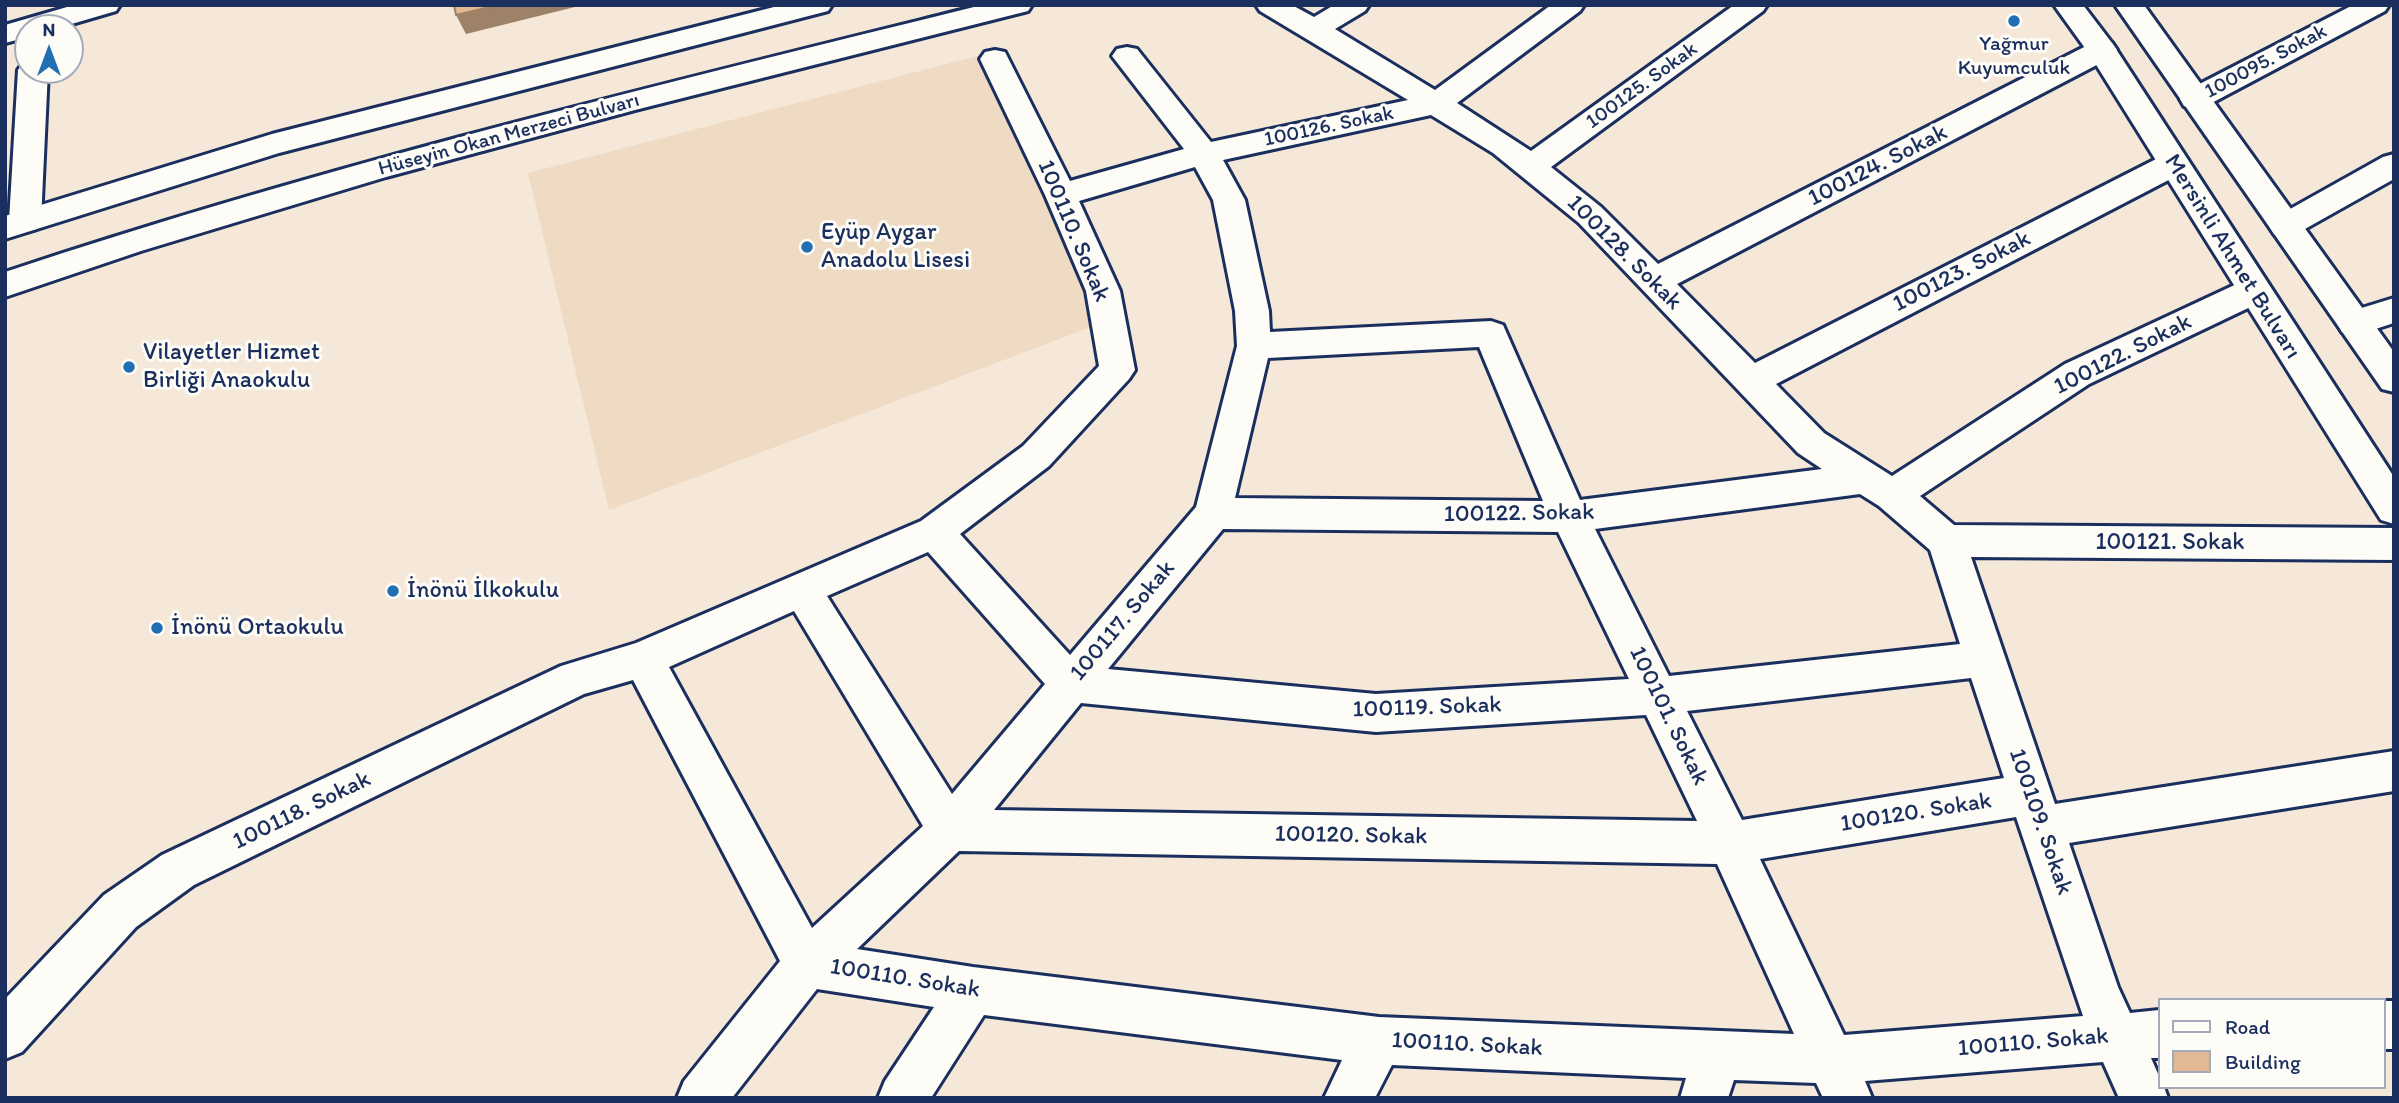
<!DOCTYPE html>
<meta charset="utf-8">
<style>
body{margin:0}
#map{position:relative;width:2399px;height:1103px;overflow:hidden;background:#f5e8d9;font-family:Itim,sans-serif}
canvas{display:block}
.frame{position:absolute;inset:0;border:7px solid #1b2f5e;pointer-events:none}
.legend{position:absolute;left:2158px;top:998px;width:228px;height:91px;box-sizing:border-box;background:#fdfcf7;border:2px solid #a3aaba;margin:0;padding:9px 12px;list-style:none;font-size:21px;color:#1b2f5e}
.legend li{display:flex;align-items:center;gap:14px;height:35px}
.legend b{width:35px;border:2px solid #a3aaba}
.north{position:absolute;left:14px;top:14px;width:70px;height:70px;box-sizing:border-box;background:#fdfcf7;border:2px solid #a3aaba;border-radius:50%;rotate:0deg;font-size:19px;font-weight:700;line-height:28px;text-align:center;color:#1b2f5e}
.north::after{content:'';display:block;margin:auto;width:24px;height:32px;background:#1f6fb2;clip-path:polygon(50% 0,100% 100%,50% 72%,0 100%)}
</style>
<div id="map">
<canvas width="2399" height="1103"></canvas>
<div class="frame"></div>
<ul class="legend">
<li><b style="height:9px;background:#fdfcf7"></b>Road</li>
<li><b style="height:19px;background:#e2b993"></b>Building</li>
</ul>
<div class="north">N</div>
</div>
<script>
const g = document.querySelector('canvas').getContext('2d');
g.lineJoin = 'round';
function fillPath(path, color) {
  g.fillStyle = color;
  g.fill(path, 'evenodd');
}
function trace(path, color, width, dash) {
  g.strokeStyle = color;
  g.lineWidth = width;
  g.lineCap = dash ? 'butt' : 'round';
  g.setLineDash(dash || []);
  g.stroke(path);
}
function write(font, color, halo, rows, align = 'center') {
  g.font = font + ' Itim,sans-serif';
  g.lineWidth = 6;
  g.setLineDash([]);
  g.textBaseline = 'middle';
  g.strokeStyle = halo;
  g.fillStyle = color;
  for (const [text, x, y, turn = 0] of rows) {
    g.save();
    g.translate(x, y);
    g.rotate((+turn || 0) * Math.PI / 180);
    g.textAlign = isNaN(turn) ? turn : align;
    if (halo) g.strokeText(text, 0, 0);
    g.fillText(text, 0, 0);
    g.restore();
  }
}
const built = new Path2D(`
 M977,56L1104,322L609,510L528,173Z`);
const minor = new Path2D(`
 M74,5H120L116,11L58,28H28V37L5,43V25Z
 M1256,5H1292L1314,17L1334,5H1369L1365,11L1335,29L1435,90L1551,5H1584L1580,11L1457,103L1531,151L1734,5H1767L1763,11L1551,167L1601,207L1658,264L2092,43L2102,41L2112,43L2117,50L2112,57L1677,284L1755,363L2162,156L2173,153L2184,156L2189,164L2184,172L1776,384L1824,433L1892,476L2065,364L2241,282L2253,279L2265,282L2270,291L2265,300L2089,384L1920,496L1954,525L2394,528V560L1971,557L2055,804L2394,751V791L2069,843L2118,987L2130,1013L2159,1010V1058H2151L2159,1076V1087H2164L2168,1098H2119L2103,1062L1865,1081L1872,1098H1823L1816,1083L1734,1080L1728,1098H1680L1686,1078L1392,1065L1375,1098H1324L1342,1060L984,1015L931,1098H878L885,1081L934,1007L817,989L732,1098H677L684,1081L780,961L633,680L584,694L194,885L136,927L22,1052L5,1059V999L104,895L162,855L561,666L636,643L921,521L1023,446L1099,366L1086,291L1045,195L980,59L985,52L995,50L1005,52L1070,181L1184,149L1112,56L1117,49L1127,47L1137,49L1211,142L1408,100L1260,11ZM1431,115L1493,153L1579,223L1798,453L1822,469L1580,500L1503,325L1491,321L1270,332L1269,311L1245,200L1223,160ZM1195,167L1213,200L1235,311L1237,346L1196,507L1070,655L960,534L1049,466L1129,379L1135,370L1120,291L1079,201ZM1479,347L1543,501L1235,498L1268,358ZM1860,494L1879,506L1930,550L1960,644L1669,676L1595,529ZM1223,529L1558,532L1629,679L1376,694L1108,669ZM928,552L1045,684L952,794L827,596ZM794,611L923,826L812,928L669,667ZM1971,678L2004,778L1742,820L1687,711ZM1081,703L1376,732L1646,715L1697,821L994,810ZM2016,817L2083,1016L1844,1035L1760,859ZM959,851L1717,864L1794,1034L1379,1017L973,967L857,949Z
 M2353,5H2389L2385,11L2206,106L2195,109L2184,106L2180,99L2184,92Z
 M28,62V70H48L41,221L36,229L25,232L14,229L9,221L18,70L23,63Z
 M2394,154V179L2296,234L2285,237L2274,234L2269,226L2274,218L2383,157Z
 M2394,298V323L2354,336L2342,332L2337,323L2342,314Z
 M2383,1001H2394V1049H2383Z`);
const secondary = new Path2D(`
 M2054,5H2083L2112,43L2394,477V524L2381,520L2090,55Z
 M2115,5H2144L2394,352V392L2382,389Z`);
const primary = new Path2D(`
 M782,5H832L828,11L279,153L5,239V216L272,134Z
 M982,5H1032L1028,11L635,110L386,177L141,251L5,297V272C326,165 654,86 982,5Z`);
const shadedWall = new Path2D(`
 M498,5H583L466,34L456,15Z`);
const building = new Path2D(`
 M454,5H498L456,15Z`);
const markers = [
 [2014,21,7,"#1f6fb2"],
 [807,247,7,"#1f6fb2"],
 [129,367,7,"#1f6fb2"],
 [393,591,7,"#1f6fb2"],
 [157,628,7,"#1f6fb2"]
];
const farPoinames = [
 ["Yağmur",2014,45],
 ["Kuyumculuk",2014,69]
];
const farStreetnames = [
 ["100095. Sokak",2266,62,-28],
 ["100125. Sokak",1642,86,-36],
 ["100126. Sokak",1329,127,-12],
 ["Hüseyin Okan Merzeci Bulvarı",509,135,-15]
];
const streetNames = [
 ["100124. Sokak",1878,166,-27],
 ["100110. Sokak",1073,231,67],
 ["100128. Sokak",1624,253,45],
 ["Mersinli Ahmet Bulvarı",2232,257,58],
 ["100123. Sokak",1962,272,-27],
 ["100122. Sokak",2123,355,-27],
 ["100122. Sokak",1519,514,-1],
 ["100121. Sokak",2170,543],
 ["100117. Sokak",1123,621,-50],
 ["100119. Sokak",1427,708,-2],
 ["100101. Sokak",1668,716,64],
 ["100118. Sokak",302,811,-26],
 ["100120. Sokak",1916,813,-9],
 ["100109. Sokak",2040,822,71],
 ["100120. Sokak",1351,836,1],
 ["100110. Sokak",905,979,9],
 ["100110. Sokak",2033,1043,-5],
 ["100110. Sokak",1467,1045,3]
];
const poiNames = [
 ["Eyüp Aygar",821,233],
 ["Anadolu Lisesi",821,261],
 ["Vilayetler Hizmet",143,353],
 ["Birliği Anaokulu",143,381],
 ["İnönü İlkokulu",407,591],
 ["İnönü Ortaokulu",171,628]
];
fillPath(built, '#efdac4');
trace(minor, '#1b2f5e', 6);
trace(secondary, '#1b2f5e', 6);
trace(primary, '#1b2f5e', 6);
fillPath(minor, '#fdfcf7');
fillPath(secondary, '#fdfcf7');
fillPath(primary, '#fdfcf7');
fillPath(shadedWall, '#9e8267');
fillPath(building, '#e2b993');
trace(building, '#9e8267', 2);
for (const [x, y, r, color] of markers) {
  const dot = new Path2D();
  dot.arc(x, y, r, 0, 2 * Math.PI);
  g.fillStyle = color;
  g.fill(dot);
  trace(dot, '#fdfcf7', 2.5);
}
write('21px', '#1b2f5e', '#fdfcf7', farPoinames);
write('21px', '#1b2f5e', '#fdfcf7', farStreetnames);
write('24px', '#1b2f5e', '#fdfcf7', streetNames);
write('24px', '#1b2f5e', '#fdfcf7', poiNames, 'left');
</script>
